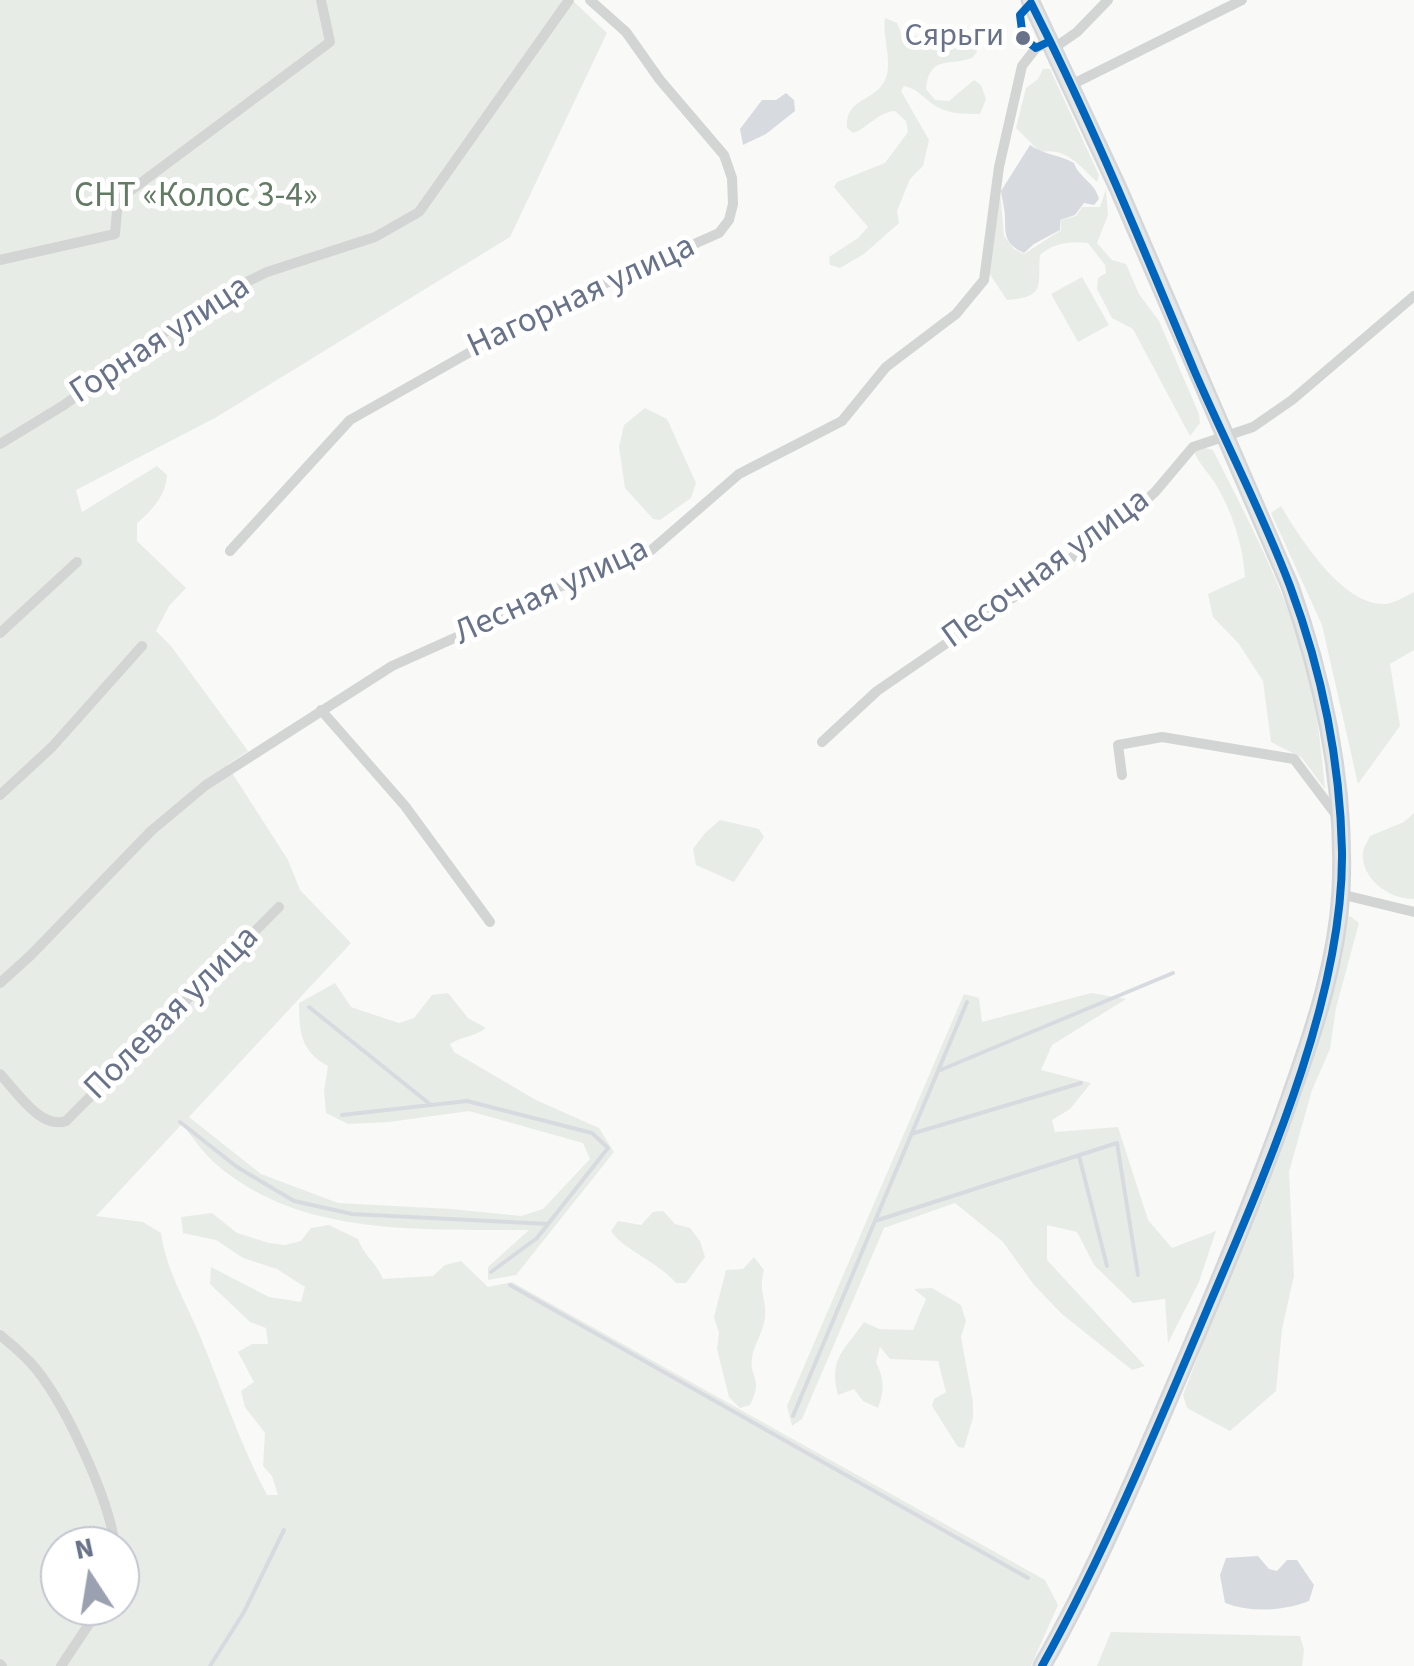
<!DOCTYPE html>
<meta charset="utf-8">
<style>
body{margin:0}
#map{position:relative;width:1414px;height:1666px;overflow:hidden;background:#f9f9f8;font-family:"Source Sans 3",sans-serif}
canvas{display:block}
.north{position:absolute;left:40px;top:1526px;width:100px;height:100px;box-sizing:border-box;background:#fff;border:2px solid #c3c7d0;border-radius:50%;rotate:348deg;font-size:28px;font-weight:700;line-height:40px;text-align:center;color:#687289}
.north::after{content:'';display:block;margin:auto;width:35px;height:45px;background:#9ba1b0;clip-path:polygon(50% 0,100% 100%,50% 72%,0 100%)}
</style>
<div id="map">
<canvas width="1414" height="1666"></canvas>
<div class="north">N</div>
</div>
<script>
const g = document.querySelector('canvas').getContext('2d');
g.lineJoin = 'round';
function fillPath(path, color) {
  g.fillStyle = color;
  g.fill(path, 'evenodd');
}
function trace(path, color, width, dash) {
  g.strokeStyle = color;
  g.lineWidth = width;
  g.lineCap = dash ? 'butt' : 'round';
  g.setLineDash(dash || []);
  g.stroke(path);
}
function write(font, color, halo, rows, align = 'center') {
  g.font = font + ' "Source Sans 3",sans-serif';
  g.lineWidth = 10;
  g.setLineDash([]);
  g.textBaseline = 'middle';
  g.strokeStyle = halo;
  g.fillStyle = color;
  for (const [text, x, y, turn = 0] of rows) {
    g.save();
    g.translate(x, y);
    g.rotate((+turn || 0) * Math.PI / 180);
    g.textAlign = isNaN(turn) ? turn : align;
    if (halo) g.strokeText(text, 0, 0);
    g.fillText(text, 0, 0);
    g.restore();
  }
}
const green = new Path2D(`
 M0,0H572L607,33L510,237L215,418L76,490L82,512L157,466L167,475C166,495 152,511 137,523V541L186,588L169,606L156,631L171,646L248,751L227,765L288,860L300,890L351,943L189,1117L261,1174L338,1203L451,1209L521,1216L543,1209L590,1159L583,1143L469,1111L389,1122L348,1124L326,1113L324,1090L328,1066C301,1052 299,1032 299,1003L335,983L351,1007L399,1023L414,1018L432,995L448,993L468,1018L486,1028C474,1037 462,1036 450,1044L454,1052L536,1100L599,1128L614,1152L516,1275L488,1280V1267L529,1230C425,1229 302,1238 217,1165C204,1154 193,1138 182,1124L96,1216L143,1222L161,1233C166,1270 186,1302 200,1336C222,1389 240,1444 267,1495H278L272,1476L263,1466L265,1433L245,1407L241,1391L254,1382L238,1352L252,1344H268L266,1328L250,1322L210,1284L211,1267L269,1297L301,1302L305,1287L277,1269L243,1258L216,1240L183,1233L181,1217L212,1213L237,1233L269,1243L285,1245L301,1241L311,1228L329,1225L358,1239C364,1256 377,1263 383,1279L433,1276L445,1265L461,1261L488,1287L512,1282L1045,1580L1058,1605L1031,1666H0ZM60,1546H120V1606H60Z
 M885,18L897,23L901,33C928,41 950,33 974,41L977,52L972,58C950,66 929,55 926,89L935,100L949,101L974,80L981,85L986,99L980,114C963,114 945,114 931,103C921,95 917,89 904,86L901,91L929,140L923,166L910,179L897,211L899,223L864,254L840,268L830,265L829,257L858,238L868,227L834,187L837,182L885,163L908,132L906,121L895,111C878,112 868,128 853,133L847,128C845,98 873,102 884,82C894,65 882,37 885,18Z
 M1043,69H1050L1099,175L1097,182C1079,165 1066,147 1040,152L1016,128L1026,88L1038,79Z
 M1106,189L1108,215L1097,243L1112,260L1126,264L1139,294L1159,321L1199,414L1200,423L1190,436L1133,329L1112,318L1097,289L1098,278L1106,273L1105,265L1088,243C1071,241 1053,243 1040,255C1037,284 1048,297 1007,300L989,273L1000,190L1004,236L1014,249L1024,254L1061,230L1060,220L1076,216L1082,207H1100Z
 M1082,277L1109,325L1078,342L1051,294Z
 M645,408L667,419L696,483L691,498L660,520L653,519L625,488L619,447L624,425Z
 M1201,447L1213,450C1247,518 1283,584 1304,658C1316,700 1321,745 1325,789L1302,758L1271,742L1263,681L1239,644L1213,617L1208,594L1245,577C1243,545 1232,511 1215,483C1207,471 1198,463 1193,449Z
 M1281,506C1300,538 1343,606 1385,604C1393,604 1406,596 1414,592V650L1390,664L1400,726L1358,784L1322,625L1271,513Z
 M1414,813V899C1391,900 1360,879 1363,852C1364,846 1368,841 1370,836L1404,822Z
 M720,820L759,829L764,837L734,882L696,865L693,849L705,833Z
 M1350,916L1359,923L1336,1008L1330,1049L1312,1090L1289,1172L1294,1276L1282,1329L1276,1391L1230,1431L1187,1408L1183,1395L1286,1126L1342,923Z
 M1091,993L1126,999L1052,1045L1041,1070L1091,1083L1070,1109L1052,1120L1055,1132L1118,1127L1148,1220L1172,1248L1216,1231L1199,1282L1168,1343L1165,1299L1133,1303L1094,1265L1077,1232L1047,1225V1260L1145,1366L1132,1370L1062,1314L1034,1285L1003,1242L955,1203L884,1228L802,1419L792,1426L787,1406L964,994L979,998L982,1022Z
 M663,1211L675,1224L690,1228L700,1241L705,1257L686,1283H676C657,1261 622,1249 611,1231L618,1221L641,1225L653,1212Z
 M754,1257L764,1270C758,1292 767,1298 765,1318C763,1333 754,1344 752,1358C749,1378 764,1378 750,1405L740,1408L729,1397L717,1349L719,1333L714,1317L726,1270L743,1269Z
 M932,1288L961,1305L966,1321L961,1337L973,1402V1418L964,1448L958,1447L932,1406L934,1399L946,1392L938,1361L890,1359L880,1347L876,1362C884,1379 885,1390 878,1408L863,1401L854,1389L838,1395C828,1357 846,1349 864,1322L879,1329L913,1330L926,1299L914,1289Z
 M1111,1632L1300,1636L1304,1650L1302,1666H1097Z`);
const water = new Path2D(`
 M786,93L794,100L795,111L766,134L743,145L740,129L762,100H776Z
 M1030,145C1044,155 1058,154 1074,163C1079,178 1095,182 1099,199L1094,205L1084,203L1075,215L1060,220V230L1034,244L1024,253C1005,244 1005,236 1005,217C1005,210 1002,199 1001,191Z
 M1258,1556L1269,1569L1277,1571L1287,1560H1297L1314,1585L1309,1601C1283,1611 1252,1613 1225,1603L1220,1575L1226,1558Z`);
const stream = new Path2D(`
 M309,1007L431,1105
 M938,1071L1173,973
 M342,1115L467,1101L592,1133L608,1148L537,1238L491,1272
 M180,1122L237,1167L294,1201L352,1214L548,1224
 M911,1134L1081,1083
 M1079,1156L1107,1266
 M875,1221L1117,1143L1138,1275
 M510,1285L1028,1578
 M793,1416L967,1002
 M210,1666L244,1612L284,1530`);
const street = new Path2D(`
 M1054,48L1077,32L1108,0
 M1071,85L1242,0
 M0,260L115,234L118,200L330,42L321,0
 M0,444L64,405L208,301L267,272L375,237L419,212L569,0
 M230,551L350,420L541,312L719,233L729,220L733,204L732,178L724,155L660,80L626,32L590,0
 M0,633L77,562
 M321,710L405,806L490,922
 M822,742L877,691L1116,527L1155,492L1193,447L1253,427L1292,400L1414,296
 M1122,775L1118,745L1162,737L1294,759L1340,820
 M0,795L52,747L142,646
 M1340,894L1414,912
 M0,983L30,956L151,831L206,785L392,666L470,631L544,591L613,572L648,553L739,474L842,421L886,367L956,314L984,280L999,167L1022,66L1036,48L1051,41
 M0,1074C16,1091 41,1130 66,1121L279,907
 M0,1335C10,1343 20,1352 29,1361C63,1397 109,1498 115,1546
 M0,1664L2,1666
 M61,1666L101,1606`);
const secondary = new Path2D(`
 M1030,0L1118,188L1290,586C1324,683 1346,787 1341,891C1337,960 1316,1024 1293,1089C1262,1180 1225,1269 1187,1357C1142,1461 1098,1568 1042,1666`);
const bus1 = new Path2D(`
 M1031,3L1050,41L1036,48L1023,38L1020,15Z
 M1042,1666C1104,1554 1154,1435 1204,1317C1262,1180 1344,1001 1342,851C1340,761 1321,669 1290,586C1262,512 1225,442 1194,370C1148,260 1103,149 1050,41`);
const markers = [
 [1023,38,9,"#687289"]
];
const busNames = [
 ["Сярьги",1004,38]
];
const parkNames = [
 ["СНТ «Колос 3-4»",196,198]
];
const streetNames = [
 ["Нагорная улица",582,298,-25],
 ["Горная улица",161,341,-33],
 ["Песочная улица",1047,570,-36],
 ["Лесная улица",552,593,-25],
 ["Полевая улица",173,1014,-45]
];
fillPath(green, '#e8ece6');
fillPath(water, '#d7dbe0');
trace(stream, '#d7dbe0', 4);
trace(secondary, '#d5d6d8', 19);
trace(street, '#d3d4d4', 10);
trace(secondary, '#e4e5e5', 14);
trace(bus1, '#0065bd', 8);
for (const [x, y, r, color] of markers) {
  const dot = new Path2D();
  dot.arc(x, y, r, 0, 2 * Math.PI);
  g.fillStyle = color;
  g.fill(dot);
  trace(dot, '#fff', 4);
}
write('32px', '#687289', '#fff', busNames, 'right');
write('35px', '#637a64', '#fff', parkNames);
write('35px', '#687289', '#fff', streetNames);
</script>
